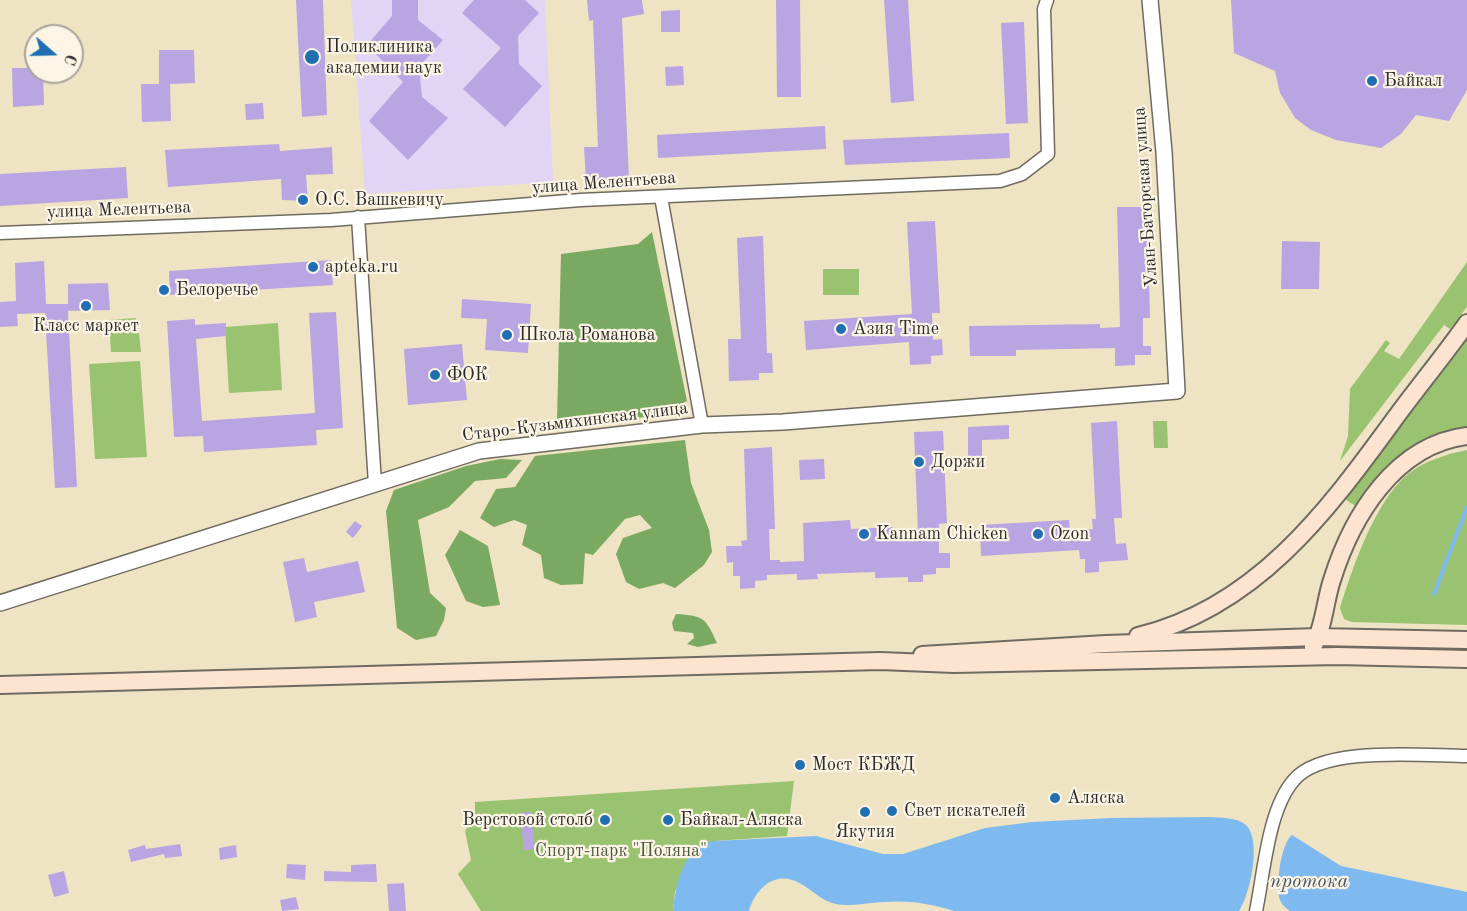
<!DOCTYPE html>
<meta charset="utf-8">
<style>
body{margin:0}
#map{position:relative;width:1467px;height:911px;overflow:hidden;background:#eee3c2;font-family:"Old Standard TT",serif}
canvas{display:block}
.north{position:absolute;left:24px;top:24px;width:60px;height:60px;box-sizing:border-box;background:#fcf5e5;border:2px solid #a8a49b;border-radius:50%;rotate:110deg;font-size:16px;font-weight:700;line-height:24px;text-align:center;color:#2b2b2b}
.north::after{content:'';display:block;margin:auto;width:21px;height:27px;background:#1f6fb2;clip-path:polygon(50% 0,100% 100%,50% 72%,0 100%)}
</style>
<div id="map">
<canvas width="1467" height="911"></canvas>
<div class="north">С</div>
</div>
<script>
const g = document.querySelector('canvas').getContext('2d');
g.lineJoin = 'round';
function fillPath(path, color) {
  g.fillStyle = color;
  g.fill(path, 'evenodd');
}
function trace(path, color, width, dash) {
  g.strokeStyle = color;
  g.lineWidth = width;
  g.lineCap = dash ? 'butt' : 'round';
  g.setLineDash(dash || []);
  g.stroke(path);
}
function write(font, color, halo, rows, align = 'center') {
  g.font = font + ' "Old Standard TT",serif';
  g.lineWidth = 4.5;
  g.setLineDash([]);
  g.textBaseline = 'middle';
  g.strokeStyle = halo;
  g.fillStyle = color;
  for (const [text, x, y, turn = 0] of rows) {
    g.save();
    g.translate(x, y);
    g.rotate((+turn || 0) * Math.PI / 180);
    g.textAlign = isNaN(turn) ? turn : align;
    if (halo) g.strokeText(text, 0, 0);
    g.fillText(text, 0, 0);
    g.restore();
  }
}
const built = new Path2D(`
 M351,0H545L553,182L365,194Z`);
const green = new Path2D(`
 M1467,262V307L1450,329L1444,325L1340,461L1348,436L1350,389L1386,340L1390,343L1384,351L1399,359Z
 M823,269H859V295H823Z
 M136,318L135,332L139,333L141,352H111L109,320Z
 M278,323L282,390L229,393L225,327Z
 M1467,333V431L1455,432L1357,507L1343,498Z
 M140,361L147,457L95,459L89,364Z
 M1153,421H1167L1168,448H1154Z
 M1467,450V625L1351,622L1344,619L1340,608C1352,569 1375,501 1408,474C1424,461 1447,454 1467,450Z
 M794,781L787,836L715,841L675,891L673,911H481L458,874L471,860L465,831L475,817V802Z`);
const forest = new Path2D(`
 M652,232L687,401L654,417L557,420L561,254L638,244Z
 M685,440L691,483L709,530L712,552L704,565L675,588L663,583L639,589L626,582L616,554L623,538L652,528L640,515L625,519L593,555L585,553L583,584L561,585L544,578L541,555L522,545L527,525L514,520L494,527L480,518L496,489L515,487L535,456Z
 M500,459L522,460L506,478L475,481L449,507L418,520L430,593L446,608L444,620L436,636L416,640L397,628L386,511L394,490L466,466Z
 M460,530L488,546L500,605L483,607L466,601L445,555Z
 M676,614C704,616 705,617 717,643L698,647L687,644L694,638L693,633L674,631L672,623Z`);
const water = new Path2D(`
 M1209,817C1220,818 1237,817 1246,825C1262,840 1250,895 1239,911H954C930,903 907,900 882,902C867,903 850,907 836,904C815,900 802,875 778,879C763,882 753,897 749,911H673C676,883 683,847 714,841L816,836L883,854H903L985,828L1032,822L1112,818Z
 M1292,835L1341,866L1467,892V911H1290C1286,908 1282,905 1280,900C1275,887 1281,843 1292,835Z`);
const stream = new Path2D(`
 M1434,594L1467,507`);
const building = new Path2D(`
 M296,0H323L327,115L302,117Z
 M392,0H418V20L443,40L419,67L422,97L448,118L408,160L369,121L403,82L367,45L392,16Z
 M474,0H525L539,13L518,36L519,64L542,86L505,127L463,89L501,48L462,13Z
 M587,0H642L644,14L622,18L629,180L586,181L584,147H598L593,20L589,21Z
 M776,0H800L801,97H777Z
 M884,0H908L914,101L891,103Z
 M1231,0H1467V90L1449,121L1416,115L1401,134L1381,148L1336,140L1311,130L1295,118L1280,93L1275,71L1234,53Z
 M680,10V32H661V11Z
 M1024,22L1028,123L1006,124L1001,23Z
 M159,50H194L195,83L170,84L171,121L142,122L141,84H159Z
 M683,66L684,85L666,86L665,67Z
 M12,68H36V72H43L44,105L13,107Z
 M263,103L264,119L246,120L245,104Z
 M825,126L826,149L658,158L657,135Z
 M1009,133L1010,158L845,165L843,140Z
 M279,144L280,151L332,147L333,174L306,175L308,201L282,200L281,179L168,187L165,150Z
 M126,167L128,198L0,206V174Z
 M1117,207H1147L1150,318H1143V346H1151V355H1135V365L1115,366V348L1016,350V356H970L969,326L1100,324V328L1120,327Z
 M935,221L940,313H932L933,340L942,339L943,355L931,356V364L910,365L909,342L806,350L804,321L912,314L907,222Z
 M763,236L767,353H772L773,373H759V380L729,381L728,339H741L737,238Z
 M1282,241L1320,242L1319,289H1281Z
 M331,260L333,285L170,295L169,271Z
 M44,261L46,304H68V284L108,283L110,310L68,311L77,487L55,488L45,313L17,314L18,326L0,327V302L16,301L15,263Z
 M462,299L531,304L528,353L485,350L487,319L461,318Z
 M336,312L343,428L316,430L317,445L204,452L203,436L174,437L167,321L195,319V325L226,323V336L196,339L202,421L315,413L309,313Z
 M462,344L467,400L408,405L404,349Z
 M1117,421L1122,518H1114L1116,544L1126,543L1128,560L1099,562V572L1085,573V559H1080L1079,550L981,556L980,525L1069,520L1070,530L1093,529L1092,519H1096L1091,423Z
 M1009,425V439L982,440V460H968V427Z
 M943,431L947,523L939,524V553H950V568H936V574L923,575V582H908V577L875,578V572L817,574L818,579L797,580V574L767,575V580L755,581V588L740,589V576H733V562L727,563L726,546H742L741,541L747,540L744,449L772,447L775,529H769L770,560H780V562L804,561L803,523L850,520L851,529L893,527L894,534H918L914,432Z
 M824,459L825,479L800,480L799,460Z
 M355,521L362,526L353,538L346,532Z
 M304,558L307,572L358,561L365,592L314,602L317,617L295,622L283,562Z
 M531,812L535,849L524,850L520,813Z
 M180,844L182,856L165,858L164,854L131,862L128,850L145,845L146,849Z
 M236,845L237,857L220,860L219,848Z
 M287,864L306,865L305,880L286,878Z
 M376,864L377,882L324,881V871L351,872V865Z
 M64,871L69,893L54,897L48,875Z
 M404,883L406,911H389L387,884Z
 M296,897L299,909L282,911L280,900Z`);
const minor = new Path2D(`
 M661,197L702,425
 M358,217L375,484
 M0,233L331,220L581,200L1000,181L1022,174L1048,154L1044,9L1047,0
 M1256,911C1264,873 1268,809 1294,780C1323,745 1424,756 1467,756`);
const tertiary = new Path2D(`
 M0,603L479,451L702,425L783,422L1177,391L1164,152L1150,0`);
const secondary = new Path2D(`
 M1138,636C1255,608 1326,513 1393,421C1417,388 1443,357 1467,323
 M1313,647C1324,627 1325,601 1332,580C1352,516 1395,445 1467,436
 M922,655L1106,644L1317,637L1467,640
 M0,685L880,661L954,664L1338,656L1467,659`);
const markers = [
 [312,57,8,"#1f6fb2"],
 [1372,81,6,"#1f6fb2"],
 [303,200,6,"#1f6fb2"],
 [313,267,6,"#1f6fb2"],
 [164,290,6,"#1f6fb2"],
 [86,306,6,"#1f6fb2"],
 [841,329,6,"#1f6fb2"],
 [507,335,6,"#1f6fb2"],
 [435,375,6,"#1f6fb2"],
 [919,462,6,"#1f6fb2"],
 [864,534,6,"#1f6fb2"],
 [1038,534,6,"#1f6fb2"],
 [800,765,6,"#1f6fb2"],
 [1055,798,6,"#1f6fb2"],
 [892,811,6,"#1f6fb2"],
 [865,812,6,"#1f6fb2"],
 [605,820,6,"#1f6fb2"],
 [668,820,6,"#1f6fb2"]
];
const poiNames = [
 ["Поликлиника",326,47],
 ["академии наук",326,68],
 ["Байкал",1384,81],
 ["О.С. Вашкевичу",315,200],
 ["apteka.ru",325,267],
 ["Белоречье",176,290],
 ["Класс маркет",86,326,"center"],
 ["Азия Time",853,329],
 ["Школа Романова",519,335],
 ["ФОК",447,375],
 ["Доржи",931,462],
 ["Kannam Chicken",876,534],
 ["Ozon",1050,534],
 ["Мост КБЖД",812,765],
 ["Аляска",1067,798],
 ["Свет искателей",904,811],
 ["Верстовой столб",593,820,"right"],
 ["Байкал-Аляска",680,820],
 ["Якутия",865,832,"center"]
];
const streetNames = [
 ["улица Мелентьева",604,183,-4],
 ["Улан-Баторская улица",1146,197,-94],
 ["улица Мелентьева",119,210,-2],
 ["Старо-Кузьмихинская улица",575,422,-7]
];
const parkNames = [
 ["Спорт-парк \"Поляна\"",621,851]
];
const waterNames = [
 ["протока",1309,882]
];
fillPath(built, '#e1d4f4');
fillPath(green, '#99c370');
fillPath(forest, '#7aa962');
fillPath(water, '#7ebaf0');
trace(stream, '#7ebaf0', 4);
fillPath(building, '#b9a5e2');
trace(minor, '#6f6b60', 15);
trace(tertiary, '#6f6b60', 18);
trace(secondary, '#6f6b60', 20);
trace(minor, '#fff', 12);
trace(tertiary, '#fff', 15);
trace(secondary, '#fde4d1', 16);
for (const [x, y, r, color] of markers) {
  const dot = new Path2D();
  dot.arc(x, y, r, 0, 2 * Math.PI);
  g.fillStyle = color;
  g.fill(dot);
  trace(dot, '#fcf5e5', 2);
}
write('18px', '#2b2b2b', '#fcf5e5', poiNames, 'left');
write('18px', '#2b2b2b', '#fcf5e5', streetNames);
write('18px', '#4c5940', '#fcf5e5', parkNames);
write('italic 20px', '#445666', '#fcf5e5', waterNames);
</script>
